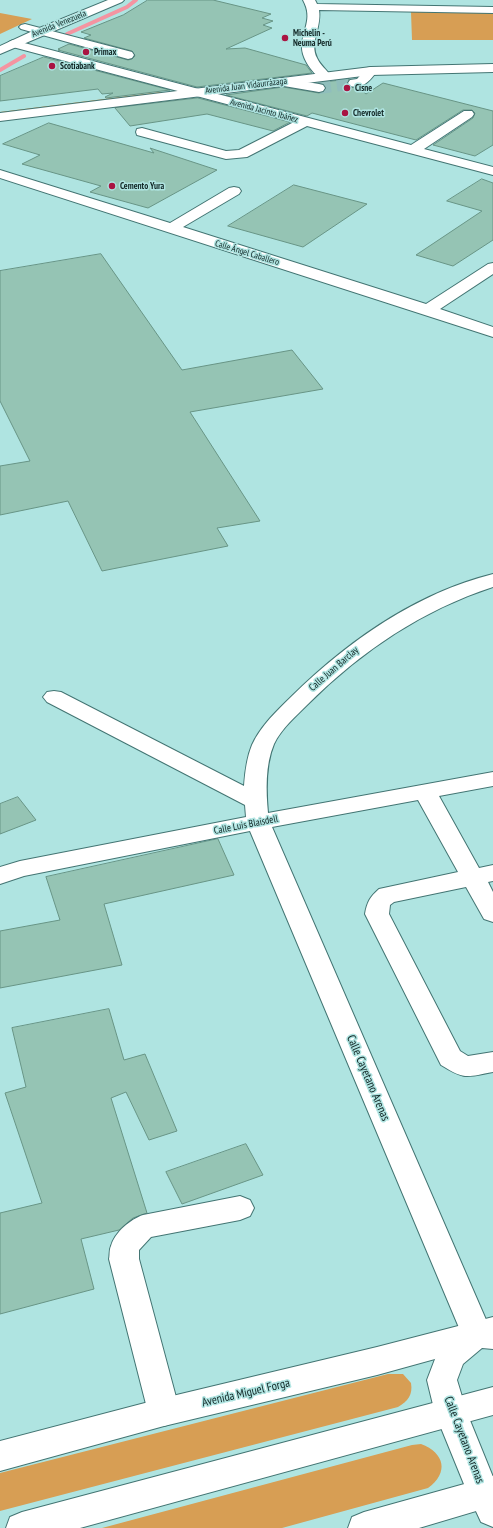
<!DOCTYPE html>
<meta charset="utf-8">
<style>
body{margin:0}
canvas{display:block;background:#afe4e1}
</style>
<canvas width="493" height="1528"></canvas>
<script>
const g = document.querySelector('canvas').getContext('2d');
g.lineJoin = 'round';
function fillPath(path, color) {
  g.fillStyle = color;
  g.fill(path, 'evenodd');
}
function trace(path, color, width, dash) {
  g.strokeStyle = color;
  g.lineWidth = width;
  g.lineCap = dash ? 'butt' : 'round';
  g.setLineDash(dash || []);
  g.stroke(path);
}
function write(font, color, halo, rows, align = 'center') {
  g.font = font + ' "PT Sans Narrow",sans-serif';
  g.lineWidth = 3;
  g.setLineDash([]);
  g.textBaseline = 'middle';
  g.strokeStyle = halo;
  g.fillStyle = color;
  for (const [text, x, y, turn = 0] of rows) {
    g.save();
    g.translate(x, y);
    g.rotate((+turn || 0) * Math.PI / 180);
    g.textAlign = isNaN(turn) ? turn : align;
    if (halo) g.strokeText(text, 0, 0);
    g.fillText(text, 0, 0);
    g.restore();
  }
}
const green = new Path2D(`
 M411,12L493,13V40H412Z
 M0,13L32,19L0,34Z
 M160,92L165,95L0,115V112Z
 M388,1374H403L411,1383C413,1395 408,1401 398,1407L0,1511V1473Z
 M421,1444C445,1453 449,1473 428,1488L282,1528H102L412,1445Z`);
const stream = new Path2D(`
 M67,34L127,7L136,0
 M0,70L24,56`);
const building = new Path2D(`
 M148,0H213L271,14L262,18L273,21L263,25L272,28L226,49L245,48L306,65L312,73L197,87L58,50H60L58,49L69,44L128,60L132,59L135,56L132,51L84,38L91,35L81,32L123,15Z
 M44,57L170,90L106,98L105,97L113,93L102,94L98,89L0,101V76Z
 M349,79L347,84L349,87L359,88L366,94L383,83L493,111V145L475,156L433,145L473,118L475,113L472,110H463L416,140L312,113L307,116L226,95L283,87L319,93L323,92L326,89L324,84L320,83Z
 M198,98L290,122L273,131L207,114L130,126L115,108Z
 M49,123L154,153L150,148L217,170L148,208L90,192L101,186L22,164L40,155L3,144Z
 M482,179L493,183V240L453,266L416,255L482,211L447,201Z
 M294,185L367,204L303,247L228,226Z
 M101,254L182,370L292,350L323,389L190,412L260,521L217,528L228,546L102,571L68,501L0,515V466L30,461L0,401V271Z
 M18,797L36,820L0,834V804Z
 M218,839L234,875L104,904L122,965L0,988V931L60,920L46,877Z
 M109,1009L124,1060L145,1054L177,1131L149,1140L126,1092L111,1098L147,1213L133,1218L119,1230L81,1239L94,1289L0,1314V1213L42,1203L5,1093L26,1087L12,1028Z
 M246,1144L263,1175L182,1204L166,1172Z`);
const minorTunnel = new Path2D(`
 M319,88L354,83`);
const minor = new Path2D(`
 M303,0H315L317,4L493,7V13L319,10C322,27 309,43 317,58C320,65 327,70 331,76L329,79C317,82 303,61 302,49C301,30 314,20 303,0Z
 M25,24L132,52L134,55L132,58L128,59L21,29L19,27L21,25Z
 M13,40L411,145L464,111H472L474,114L472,117L424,149L493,167V175L307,126L247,157L226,159L137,135L136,132L137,129L142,128L226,151L239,150L294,122L9,46L7,44L9,42Z
 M371,67L375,68L377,71C370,81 363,89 350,86L348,83L350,80L357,79L367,68Z
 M282,78L319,84L323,85L325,88L323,91L319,92L278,85L276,82L278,79Z
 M0,170L170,223L229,188L234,187L239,188L241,191L239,194L183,227L426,304L488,264L493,263V274L440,309L493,327V337L0,178Z
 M493,574V587C422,610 360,652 307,705C296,716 281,729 274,744C265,765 266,791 268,813L493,772V786L439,796L479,868L493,865V881L488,882L493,892V922L484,919L466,887L394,902L390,905L389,914L460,1051L468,1056L493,1052V1072C466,1077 465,1080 441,1065L365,914C367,902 370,897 379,889L458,872L418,800L272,827L487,1322L493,1323V1349L482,1348L463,1364L457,1380L467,1413L493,1477V1527L481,1522L468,1494L435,1413L427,1380L440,1346L460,1330L250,831L24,876L0,884V867L20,861L246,817L245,805L47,702L43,697L47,692L54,691L61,692L244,786C245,772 247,757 252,745C261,725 278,710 292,696C348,641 417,593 493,574Z
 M240,1196L250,1200L254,1208L250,1216L240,1220L151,1237L139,1250V1259L180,1412L175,1422L164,1426L153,1422L148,1412L109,1259C110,1255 109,1250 111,1246C115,1232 131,1219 143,1215Z`);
const major = new Path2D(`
 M108,0H124L122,2L0,54V46L37,29Z
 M493,64V72L371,75L0,121V113L371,67Z
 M493,1317V1343L377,1375L164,1426L0,1471V1441L164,1398L377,1347Z`);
const highway = new Path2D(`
 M493,1387V1415L80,1528H6L10,1517L22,1512Z
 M493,1476V1506L419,1528H348L352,1517L364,1512Z`);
const markers = [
 [285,38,4,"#a91442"],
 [86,52,4,"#a91442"],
 [52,66,4,"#a91442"],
 [347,88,4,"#a91442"],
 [345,113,4,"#a91442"],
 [112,186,4,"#a91442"]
];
const farStreetnames = [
 ["Avenida Venezuela",59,24,-22],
 ["Avenida Juan Vidaurrázaga",246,86,-7],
 ["Avenida Jacinto Ibáñez",264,111,15],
 ["Calle Ángel Caballero",247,253,17]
];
const farPoinames = [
 ["Michelin -",293,33],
 ["Neuma Perú",293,43],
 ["Primax",94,52],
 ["Scotiabank",60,66],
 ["Cisne",355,88],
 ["Chevrolet",353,113],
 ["Cemento Yura",120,186]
];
const streetNames = [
 ["Calle Juan Barclay",334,669,-41],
 ["Calle Luis Blaisdell",246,825,-11]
];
const nearStreetnames = [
 ["Calle Cayetano Arenas",368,1078,67],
 ["Avenida Miguel Forga",246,1393,-13],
 ["Calle Cayetano Arenas",464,1440,69]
];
fillPath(green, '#d79e54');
trace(stream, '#f494a1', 4);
fillPath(building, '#95c4b4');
trace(building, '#689586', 1);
trace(minorTunnel, '#90bebc', 12, [12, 6]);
trace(minor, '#437573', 2);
trace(major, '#437573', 2);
trace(highway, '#437573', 2);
fillPath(minor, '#fff');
fillPath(major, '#fff');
fillPath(highway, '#fff');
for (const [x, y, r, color] of markers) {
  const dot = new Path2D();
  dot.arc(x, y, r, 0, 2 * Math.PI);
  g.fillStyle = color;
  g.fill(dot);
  trace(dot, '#afe4e1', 1.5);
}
write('9px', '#122726', '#afe4e1', farStreetnames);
write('bold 9px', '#122726', '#afe4e1', farPoinames, 'left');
write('10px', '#122726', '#afe4e1', streetNames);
write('12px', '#122726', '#afe4e1', nearStreetnames);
</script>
